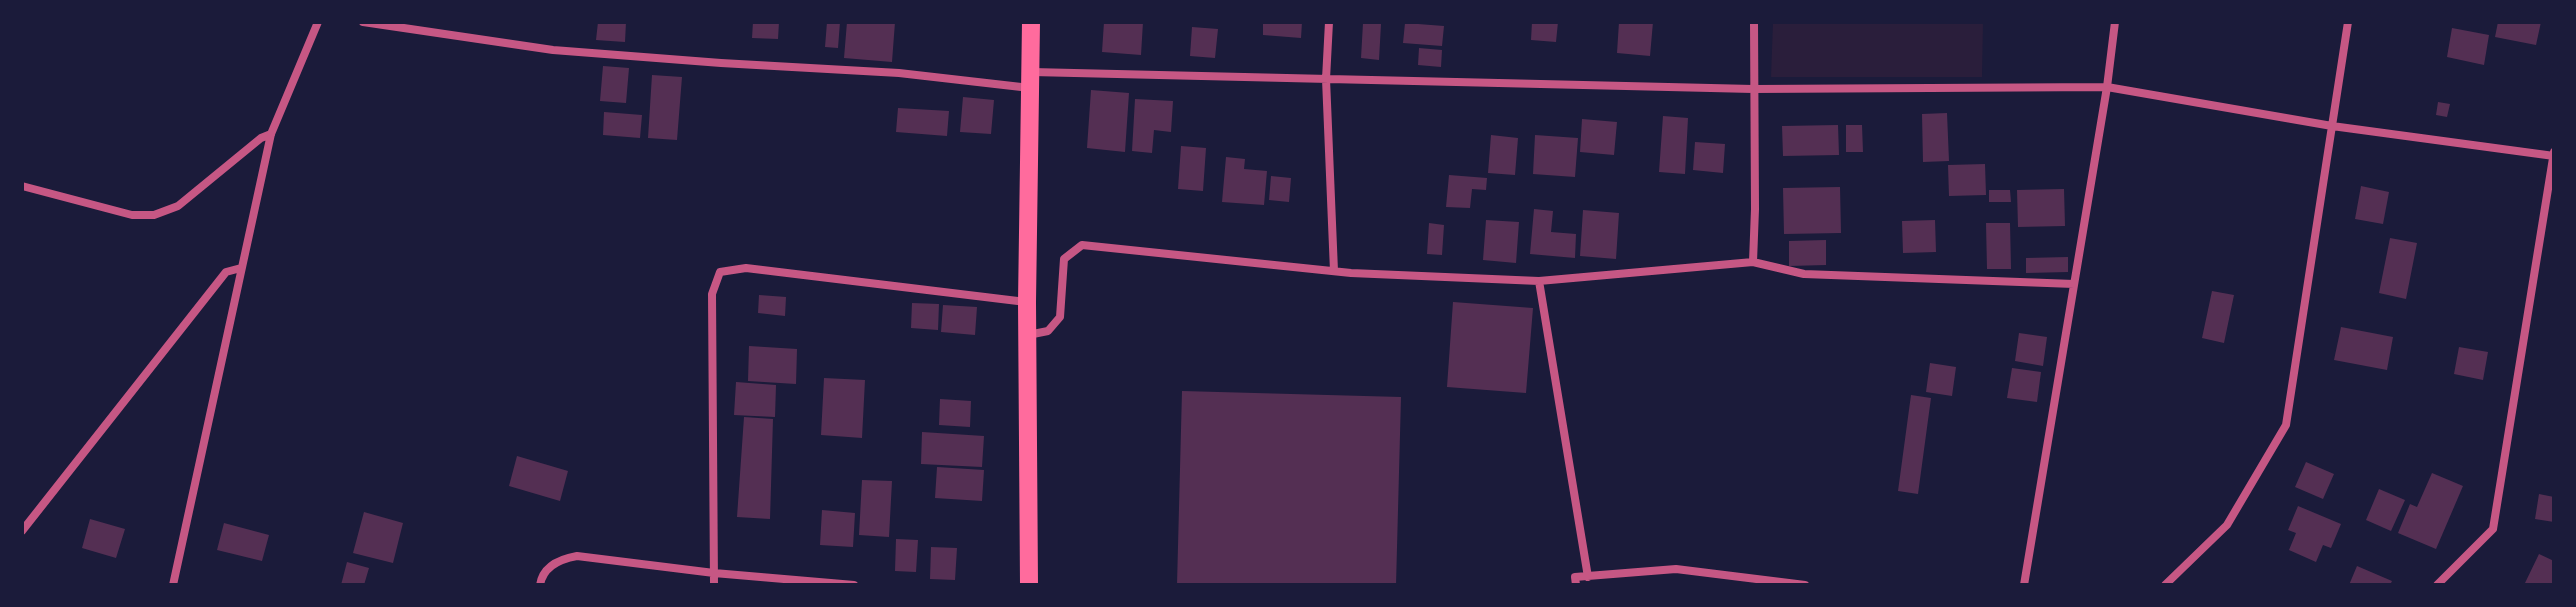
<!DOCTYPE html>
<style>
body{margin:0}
#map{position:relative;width:2576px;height:607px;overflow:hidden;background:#1b1b3a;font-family:"Nunito Sans",sans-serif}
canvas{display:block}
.frame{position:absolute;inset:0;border:24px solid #1b1b3a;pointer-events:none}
</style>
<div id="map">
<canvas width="2576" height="607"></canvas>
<div class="frame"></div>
</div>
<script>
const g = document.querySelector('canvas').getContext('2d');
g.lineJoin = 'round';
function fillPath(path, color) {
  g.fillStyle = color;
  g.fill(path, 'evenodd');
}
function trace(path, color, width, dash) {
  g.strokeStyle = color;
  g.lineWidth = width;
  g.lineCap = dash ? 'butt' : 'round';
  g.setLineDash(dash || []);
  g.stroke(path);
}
const green = new Path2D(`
 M1773,22H1983L1982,77H1771Z`);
const building = new Path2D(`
 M598,22H626L625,42L596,40Z
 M753,22H779L778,39L752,38Z
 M827,22H840L838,48L825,47Z
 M847,22H895L892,62L844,58Z
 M1104,22H1143L1141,55L1102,52Z
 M1263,22H1302L1301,38L1263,35Z
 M1532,22H1558L1556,42L1531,40Z
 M1619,22H1653L1650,56L1617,53Z
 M2498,22H2541L2536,45L2495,37Z
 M1363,23L1381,24L1379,60L1361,58Z
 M1405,23L1444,26L1442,46L1403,43Z
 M1192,27L1218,29L1215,58L1190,56Z
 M2452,28L2489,35L2484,65L2447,57Z
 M1419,48L1442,50L1441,67L1418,65Z
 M603,66L629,68L626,103L600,101Z
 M652,75L682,77L677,140L648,138Z
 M1091,90L1129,93L1125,152L1087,148Z
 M963,97L994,100L991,134L960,132Z
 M1135,99L1173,101L1171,132L1154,130L1152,153L1132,151Z
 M2438,102L2450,104L2447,117L2436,115Z
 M898,108L949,111L947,136L896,132Z
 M604,112L642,115L640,138L603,135Z
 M1947,113L1949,161L1923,162L1922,114Z
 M1663,116L1688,118L1685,174L1659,172Z
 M1582,119L1617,122L1614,155L1580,152Z
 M1838,125L1839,155L1783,156L1782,126Z
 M1846,125H1862L1863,152H1846Z
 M1491,135L1518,138L1515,175L1488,173Z
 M1535,135L1578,138L1575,177L1533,174Z
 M1695,142L1725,144L1723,173L1693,170Z
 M1181,146L1206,148L1203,191L1178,189Z
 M1226,157L1245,159L1244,169L1267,171L1264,205L1222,202Z
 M1985,164L1986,195L1949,196L1948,165Z
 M1449,175L1487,178L1486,190L1472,189L1470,208L1446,207Z
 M1271,176L1291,178L1289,202L1269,200Z
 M2361,186L2389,192L2383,224L2355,219Z
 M1840,187L1841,233L1784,234L1783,188Z
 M2064,189L2065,226L2018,227L2017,190Z
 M1989,190H2010L2011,202H1989Z
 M1534,209L1553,211L1551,232L1576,234L1575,258L1530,254Z
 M1583,210L1619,213L1616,259L1580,256Z
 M1486,220L1519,222L1516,263L1483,260Z
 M1935,220L1936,252L1903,253L1902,221Z
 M1429,223L1444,225L1442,255L1427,254Z
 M1986,223H2010L2011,269H1987Z
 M2390,238L2417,243L2406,299L2379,293Z
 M1826,240V265L1789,266V241Z
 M2068,257V272L2026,273V258Z
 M2212,291L2234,295L2224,343L2202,338Z
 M759,295L786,297L785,316L758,313Z
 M1453,302L1533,308L1526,393L1447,387Z
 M912,303L939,304L938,330L911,328Z
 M943,305L977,307L975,335L941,332Z
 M2341,327L2393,337L2387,370L2334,360Z
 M2019,333L2047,337L2043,366L2015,361Z
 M749,346L797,349L796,384L748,381Z
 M2459,347L2488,352L2483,380L2454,374Z
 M1930,363L1956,367L1952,396L1926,392Z
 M2012,368L2041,372L2037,402L2007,398Z
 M824,378L865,380L862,438L821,435Z
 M736,382L776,385L775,417L734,415Z
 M1182,391L1401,397L1396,585H1177Z
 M1911,395L1931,398L1918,494L1898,491Z
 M940,399L971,401L970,427L939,425Z
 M744,417L773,419L770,519L737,517Z
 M922,432L984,436L982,467L921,464Z
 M517,456L568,471L560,501L509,486Z
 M2306,462L2334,474L2323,499L2295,487Z
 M937,467L984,470L982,501L935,498Z
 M2432,473L2463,486L2436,549L2398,533L2410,504L2417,507Z
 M862,480L892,481L889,537L859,535Z
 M2379,489L2405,500L2391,531L2366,520Z
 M2539,494L2554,497V522L2535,519Z
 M2298,506L2341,524L2331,548L2323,545L2316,562L2289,550L2296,533L2288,530Z
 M822,510L855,513L853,547L820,545Z
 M364,512L403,523L393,563L353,553Z
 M90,519L125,529L116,558L82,548Z
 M224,523L269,535L262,561L217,550Z
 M896,539L918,540L916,572L895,571Z
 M931,547L957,548L955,580L930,579Z
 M2539,554L2554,561V585H2530L2525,583Z
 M347,562L369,568L364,585H341Z
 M2357,566L2392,581L2390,585H2349Z`);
const minor = new Path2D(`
 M363,22L553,50L721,63L899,73L1030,88
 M1329,22L1326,79L1334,271
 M1032,72L1753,89L2107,87L2332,126L2554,156
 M22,186L132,215H154L178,206L261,138L271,134
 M1753,262L1755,209L1754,22
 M1539,281L1588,577
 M1028,335L1048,331L1060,317L1064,259L1082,245L1351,273L1539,281L1753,262L1804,274L2074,284
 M22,531L226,272L241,268
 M173,585L271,134L318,22
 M540,585C543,566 560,559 577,556L714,573L854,585
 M714,585L712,294L720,272L746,268L1026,302
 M1576,585L1575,577L1676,569L1805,585
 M2024,585L2107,87L2115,22
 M2165,585L2227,525L2286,425L2348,22
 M2437,585L2493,529L2554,152`);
const trunk = new Path2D(`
 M1029,585L1027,302L1031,22`);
fillPath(green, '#2a1e3b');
fillPath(building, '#542f53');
trace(minor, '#c65784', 8);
trace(trunk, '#ff6b9d', 18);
</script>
